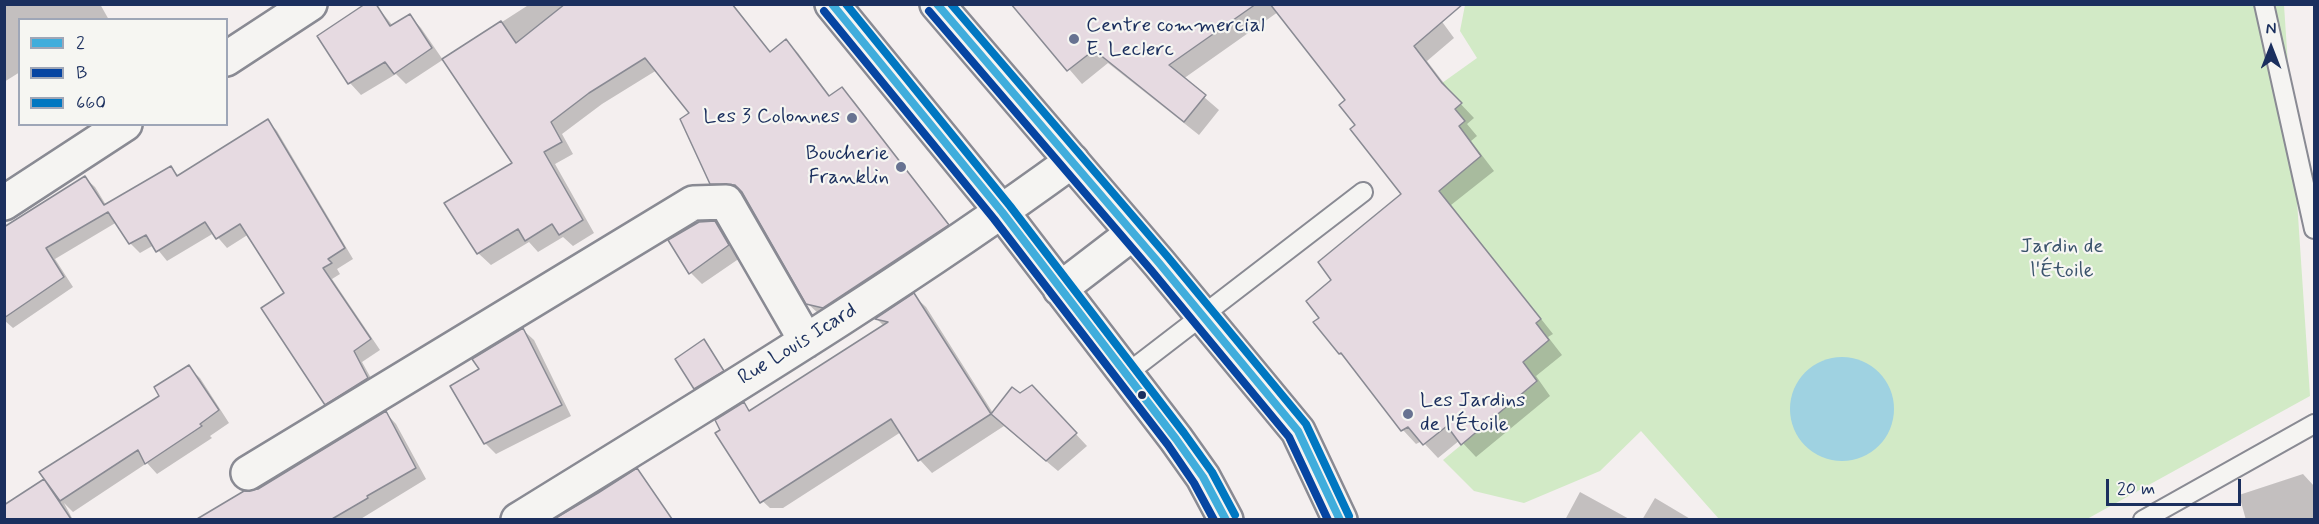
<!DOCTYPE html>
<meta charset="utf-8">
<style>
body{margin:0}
#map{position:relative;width:2319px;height:524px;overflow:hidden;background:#f4efef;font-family:Mynerve,sans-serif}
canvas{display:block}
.frame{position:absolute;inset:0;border:6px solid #1b2f5e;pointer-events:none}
.legend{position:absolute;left:18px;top:18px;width:210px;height:108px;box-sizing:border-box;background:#f6f6f2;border:2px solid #9ea6b7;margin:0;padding:8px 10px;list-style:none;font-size:18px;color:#1b2f5e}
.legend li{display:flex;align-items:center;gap:12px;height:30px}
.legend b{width:30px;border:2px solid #9ea6b7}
.north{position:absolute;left:2241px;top:18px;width:60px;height:60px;-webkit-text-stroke:4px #f6f6f2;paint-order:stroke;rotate:0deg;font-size:16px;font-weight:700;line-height:24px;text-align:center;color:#1b2f5e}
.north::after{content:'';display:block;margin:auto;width:21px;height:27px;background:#1b2f5e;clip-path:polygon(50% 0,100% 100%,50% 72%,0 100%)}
.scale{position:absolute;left:2106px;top:479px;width:135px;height:27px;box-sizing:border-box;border:3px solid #1b2f5e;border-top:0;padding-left:8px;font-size:18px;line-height:21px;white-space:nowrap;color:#1b2f5e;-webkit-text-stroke:4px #f6f6f2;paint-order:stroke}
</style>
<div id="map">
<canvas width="2319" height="524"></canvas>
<div class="frame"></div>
<ul class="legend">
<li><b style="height:8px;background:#40addc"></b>2</li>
<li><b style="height:8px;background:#0645a2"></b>B</li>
<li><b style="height:8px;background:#0077c1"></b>660</li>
</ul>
<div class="north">N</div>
<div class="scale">20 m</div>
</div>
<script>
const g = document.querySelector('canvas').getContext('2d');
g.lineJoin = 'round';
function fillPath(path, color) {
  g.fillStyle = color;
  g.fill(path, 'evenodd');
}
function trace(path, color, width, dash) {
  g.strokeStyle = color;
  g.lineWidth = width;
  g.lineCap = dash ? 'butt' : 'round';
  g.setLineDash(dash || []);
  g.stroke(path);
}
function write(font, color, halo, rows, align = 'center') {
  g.font = font + ' Mynerve,sans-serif';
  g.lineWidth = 4.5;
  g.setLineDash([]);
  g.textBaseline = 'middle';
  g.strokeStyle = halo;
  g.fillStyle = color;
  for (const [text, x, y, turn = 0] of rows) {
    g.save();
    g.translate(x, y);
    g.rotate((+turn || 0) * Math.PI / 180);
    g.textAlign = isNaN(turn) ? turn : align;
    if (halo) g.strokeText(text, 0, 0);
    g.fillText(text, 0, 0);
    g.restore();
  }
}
const green = new Path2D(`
 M1465,5H2284L2310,396L2087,519H1719L1641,431L1600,471L1524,503L1474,491L1443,460L1477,432L1472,423L1516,387L1522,394L1537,382L1523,362L1549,340L1433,195L1459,126L1455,109L1462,103L1442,83L1477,58L1460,31Z`);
const water = new Path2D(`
 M1790 409a52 52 0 1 1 104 0a52 52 0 1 1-104 0Z`);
const shadow = new Path2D(`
 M4,4H100L109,20H20V72L4,82Z
 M375,4L393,26L410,16L421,28L443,60L530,4H733L771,53L786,41L798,53L830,96L842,89L854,101L959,237L820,315L807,303L746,197L724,195L712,183L691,113L657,70L602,104L562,134L573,154L555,164L594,233L573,246L563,237L538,252L529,242L491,265L478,253L447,203L514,164L444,59L406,84L396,74L361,95L350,83L319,36Z
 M1013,4H1429L1454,38L1427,61L1456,99L1474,118L1467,124L1477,136L1471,141L1494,171L1451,205L1553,334L1548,337L1562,355L1536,376L1550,396L1476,457L1460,440L1438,458L1422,441L1416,444L1403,430L1315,322L1321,318L1333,281L1403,195L1357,126L1347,100L1278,12L1183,79L1219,110L1199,135L1108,63L1082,84Z
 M268,121L277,131L353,259L337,269L340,274L332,279L380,350L362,362L377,389L336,413L326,404L286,293L249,234L227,248L214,233L167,261L154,245L140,253L130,243L117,222L55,259L73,287L13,328L4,320V229L85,178L95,187L106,205L170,168L179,176Z
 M715,223L727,235L740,258L702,284L691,273Z
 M913,295L926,307L993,413L1020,395L1043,399L1087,446L1058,471L1004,426L932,473L920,460L901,432L783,508H770L757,496L744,404L751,412L884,326L877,319Z
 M523,330L534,340L571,416L496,454L485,443L452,386L481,369Z
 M703,341L729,377L702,394L696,388Z
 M188,367L200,378L229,423L210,436L212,438L157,474L147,463L73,512L64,503L73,520H4V507L44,481L49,486L161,396Z
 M386,413L396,424L426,479L359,520H200L244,492L258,490Z
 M2303,474L2314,486V520H2246L2239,495Z
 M1580,492L1631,520H1565Z
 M1655,498L1692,520H1642Z`);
const building = new Path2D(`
 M365,4H376L390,26L410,14L432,48L394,74L385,62L348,84L317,36Z
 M565,4H732L770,52L786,39L829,96L842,87L949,225L823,308L806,304L742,192L735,185L710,184L680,119L689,113L645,58L589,93L551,122L562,142L544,152L583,220L559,235L552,224L525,241L518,229L477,254L444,203L512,163L442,59L501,21L516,43Z
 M1011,4H1256L1169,65L1206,95L1184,122L1094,50L1067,71Z
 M1270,4H1463L1414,46L1442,83L1462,103L1455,109L1465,121L1459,126L1481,156L1439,191L1541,319L1536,323L1549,340L1523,362L1537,381L1461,445L1447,426L1423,445L1408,427L1401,431L1341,353L1339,354L1313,322L1319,318L1306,301L1331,280L1318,262L1401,194L1350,129L1355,125L1339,105L1345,100Z
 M268,119L345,248L328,259L332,263L323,268L371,339L354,351L368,378L325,405L261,308L284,293L240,224L216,239L205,222L156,252L146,235L129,244L108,212L46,248L64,277L4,318V227L85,176L104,205L171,166L177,176Z
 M715,221L729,245L689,274L668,240L699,222Z
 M914,293L991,414L918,461L891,419L760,503L715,433L720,430L715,420L744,402L749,411L888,322L875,319Z
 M523,328L562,405L484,444L450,386L479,369L472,359Z
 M704,339L724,371L694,389L675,359Z
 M189,365L219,410L200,424L202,426L145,464L138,450L60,501L39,472L159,396L154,387Z
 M1032,385L1077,433L1046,461L991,414L1012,387L1020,393Z
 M386,411L416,468L367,496L368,498L332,519H197L244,491L258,489Z
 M637,468L672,519H554L598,493Z
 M44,479L71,519H4V505Z`);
const lane = new Path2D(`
 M2264,4L2314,229
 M1125,375L1363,192
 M2143,520L2314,424`);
const street = new Path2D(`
 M226,59L310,4
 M4,203L125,124
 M248,473L693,203L726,202L806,341
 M518,520C705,404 894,291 1072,161`);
const secondary = new Path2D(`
 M832,4L1002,212L1176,439L1203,477L1226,520
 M937,4L1159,263L1298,431L1340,520
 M1060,289L1133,233`);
const bus1 = new Path2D(`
 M832,4L1002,212L1176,439L1203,477L1226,520
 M937,4L1159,263L1298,431L1340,520`);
const bus2 = new Path2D(`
 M824,11L994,219L1168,445L1194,483L1214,520
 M929,11L1151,270L1289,437L1328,520`);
const bus3 = new Path2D(`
 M846,4L1010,206L1184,433L1212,472L1235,515
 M951,4L1167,256L1306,424L1349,516`);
const markers = [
 [1074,39,6,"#677291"],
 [852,118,6,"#677291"],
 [901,167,6,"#677291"],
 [1142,395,5,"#1b2f5e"],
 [1408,414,6,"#677291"]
];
const poiNames = [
 ["Centre commercial",1086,27],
 ["E. Leclerc",1086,51],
 ["Les 3 Colonnes",840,118,"right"],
 ["Boucherie",889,155,"right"],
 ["Franklin",889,179,"right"],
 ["Les Jardins",1420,402],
 ["de l'Étoile",1420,426]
];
const parkNames = [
 ["Jardin de",2062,248],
 ["l'Étoile",2062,272]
];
const streetNames = [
 ["Rue Louis Icard",798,345,-32]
];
fillPath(green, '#d2eac6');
fillPath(water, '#9fd2e1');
fillPath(shadow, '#0003');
fillPath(building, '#e6dae1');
trace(building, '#898a93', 1.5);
trace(lane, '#898a93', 22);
trace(street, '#898a93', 38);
trace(secondary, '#898a93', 38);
trace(lane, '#f5f4f2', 18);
trace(street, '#f5f4f2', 33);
trace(secondary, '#f5f4f2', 33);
trace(bus1, '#40addc', 8);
trace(bus2, '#0645a2', 8);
trace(bus3, '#0077c1', 8);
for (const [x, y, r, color] of markers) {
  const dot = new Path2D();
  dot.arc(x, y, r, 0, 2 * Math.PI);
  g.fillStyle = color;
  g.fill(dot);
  trace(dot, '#f6f6f2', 2);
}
write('21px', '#1b2f5e', '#f6f6f2', poiNames, 'left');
write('21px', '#3a536c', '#f6f6f2', parkNames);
write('21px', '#1b2f5e', '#f6f6f2', streetNames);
</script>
